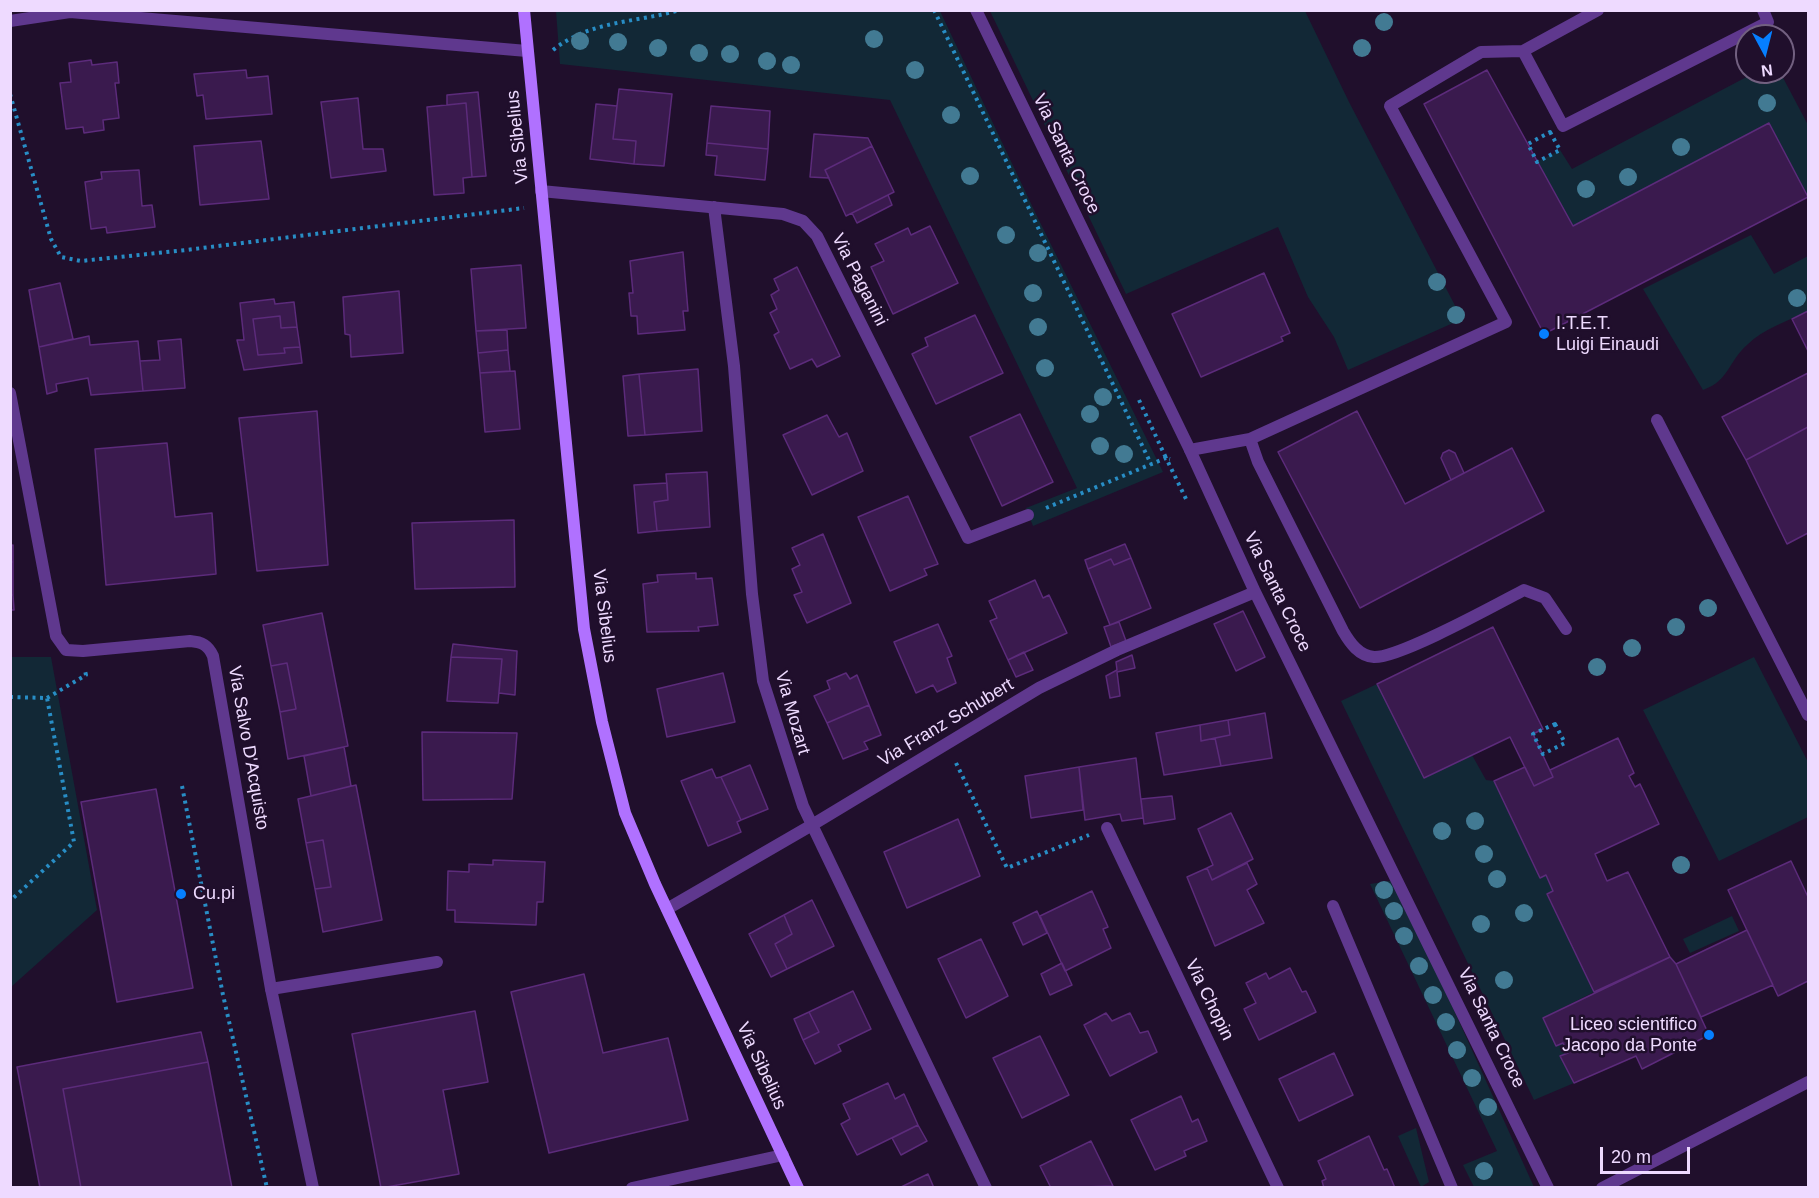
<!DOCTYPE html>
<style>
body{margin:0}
#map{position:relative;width:1819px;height:1198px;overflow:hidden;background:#200f2c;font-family:Arial,sans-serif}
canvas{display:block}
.frame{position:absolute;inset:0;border:12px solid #eedaff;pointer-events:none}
.north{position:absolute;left:1735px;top:24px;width:60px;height:60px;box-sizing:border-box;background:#200f2c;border:2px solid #726080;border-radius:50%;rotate:173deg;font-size:16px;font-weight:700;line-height:24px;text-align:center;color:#eedaff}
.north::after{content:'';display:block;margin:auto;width:21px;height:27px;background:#067fff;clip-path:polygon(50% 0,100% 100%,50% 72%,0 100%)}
.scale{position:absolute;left:1600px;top:1147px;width:90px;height:27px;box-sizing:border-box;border:3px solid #eedaff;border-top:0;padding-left:8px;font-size:18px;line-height:21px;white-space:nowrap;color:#eedaff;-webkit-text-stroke:4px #200f2c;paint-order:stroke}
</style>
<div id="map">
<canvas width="1819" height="1198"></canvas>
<div class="frame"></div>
<div class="north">N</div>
<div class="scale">20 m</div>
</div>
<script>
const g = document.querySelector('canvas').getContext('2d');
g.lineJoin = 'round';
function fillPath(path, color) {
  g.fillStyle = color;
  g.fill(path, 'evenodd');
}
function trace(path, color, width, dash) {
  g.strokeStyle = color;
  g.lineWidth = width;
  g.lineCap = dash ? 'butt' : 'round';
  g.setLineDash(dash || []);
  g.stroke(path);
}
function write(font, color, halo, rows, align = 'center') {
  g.font = font + ' Arial,sans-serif';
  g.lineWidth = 5;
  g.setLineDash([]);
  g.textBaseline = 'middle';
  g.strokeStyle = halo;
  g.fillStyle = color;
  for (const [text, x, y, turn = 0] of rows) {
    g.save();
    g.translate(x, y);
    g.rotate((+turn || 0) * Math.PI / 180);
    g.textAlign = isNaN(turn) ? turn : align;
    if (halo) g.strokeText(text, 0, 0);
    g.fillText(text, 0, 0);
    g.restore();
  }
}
const green = new Path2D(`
 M556,11H940L1034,210L1163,472L1033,526L1026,508L1077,488L890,100L560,64Z
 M990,11H1305L1349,102L1462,319L1348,370L1334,337L1308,297L1278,227L1126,294Z
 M1756,72H1780L1808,125V197L1769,123L1573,226L1537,162L1560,150L1572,169Z
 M1751,235L1774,274L1808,256V311C1788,321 1763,329 1747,345C1727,363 1730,380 1703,390L1643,289Z
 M11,657H51L97,910L11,987Z
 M1754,657L1808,762V817L1719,861L1643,710Z
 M1377,684L1424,777L1472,755L1486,780L1494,781L1540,878L1546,875L1553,891L1547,895L1594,992L1543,1018L1556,1046L1563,1043L1568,1053L1560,1056L1574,1083L1534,1100L1341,701Z
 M1395,880L1534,1187H1474L1463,1165L1497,1151L1370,884Z
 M1732,916L1739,931L1690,953L1683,939Z
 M1416,1128L1429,1182L1421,1187L1398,1136Z`);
const building = new Path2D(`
 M91,60L92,65L117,62L119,83H115L119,118L103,120L104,130L84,133L83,127L66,129L60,83L71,82L69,63Z
 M246,70L247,78L268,76L272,114L206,119L203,95L197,96L194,74Z
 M1487,70L1573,226L1769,123L1808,197L1544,334L1424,104Z
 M619,89L672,94L664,166L634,164L636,141L613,139Z
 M478,92L486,176L472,177L466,103L447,105V95Z
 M358,98L363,149H383L386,171L331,178L321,102Z
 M466,103L472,177L463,178L464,193L434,195L427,107Z
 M596,104L617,106L613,139L636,141L634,164L590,159Z
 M711,106L770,111L768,149L707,143Z
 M814,134L868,138L872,146L825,170L829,178L810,177Z
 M261,141L269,199L200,205L194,146Z
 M707,143L768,149L765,180L715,175L717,156L706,155Z
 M872,146L894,192L846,216L825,170Z
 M139,170L142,206L152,205L155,227L107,233L106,227L91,229L85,182L102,179L101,172Z
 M888,195L892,205L857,223L852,213Z
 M930,226L958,283L893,314L871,267L884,261L875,244L908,228L911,235Z
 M683,252L688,311H683L685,330L638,334L637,316H631L629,293H633L630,261Z
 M521,265L526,328L476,331L471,269Z
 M797,267L840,356L817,367L812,359L790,369L774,335L779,332L770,313L777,309L771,295L779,290L774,279Z
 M1264,273L1290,333L1281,337L1283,341L1201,377L1172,314Z
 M60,283L73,339L39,347L29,290Z
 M399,291L403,353L351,357L350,335L345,334L343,297Z
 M274,299L275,304L294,302L297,327L281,328L280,316L253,319L258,355L285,353L284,348L300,347L302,363L244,370L237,340H244L240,303Z
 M1808,311V351L1792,319Z
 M975,315L1003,373L936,404L912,354L928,346L925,338Z
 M280,316L281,328L297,327L300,347L284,348L285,353L258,355L253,319Z
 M507,330L508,350L478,353L476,331Z
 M89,336L90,345L138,341L143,391L91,395L88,378L56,384L57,391L47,394L39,347Z
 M181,339L185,388L143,391L140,361L160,360L158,341Z
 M508,350L510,371L480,373L478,353Z
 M698,369L702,431L645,435L639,374Z
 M515,371L520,429L485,432L480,373Z
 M1808,373V427L1746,460L1722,417Z
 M639,374L645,435L628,436L623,376Z
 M317,411L328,565L257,571L239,418Z
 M1357,411L1405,504L1512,448L1544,511L1360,608L1278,452Z
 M1020,414L1053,482L1002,506L970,437Z
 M827,415L839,437L847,433L863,471L812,495L783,435Z
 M1808,427V533L1787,544L1746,460Z
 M167,443L175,517L212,513L216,574L106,585L95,449Z
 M1449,450L1455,453L1464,473L1451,480L1441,458L1443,453Z
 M707,472L710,527L657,531L654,502L668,500L666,474Z
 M667,483L668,500L654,502L657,531L638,533L634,485Z
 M908,496L938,564L924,569L927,575L890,591L858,517Z
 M514,520L515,587L415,589L412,523Z
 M823,534L851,603L807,623L794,595L802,592L792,569L800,565L792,548Z
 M1125,544L1131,558L1114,565L1111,559L1088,569L1085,560Z
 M13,545V562H10V546Z
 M1131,558L1151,608L1110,625L1088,569L1111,559L1114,565Z
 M10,562H13V595H10Z
 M696,573V579L712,578L718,625L698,627L699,631L647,632L643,584L658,582L657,575Z
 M1035,580L1043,598L1049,595L1067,633L1008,660L990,621L997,618L989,601Z
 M10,595H13L14,610H10Z
 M1243,611L1265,657L1236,671L1214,624Z
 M322,613L348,746L288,759L280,712L296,709L287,663L271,666L263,625Z
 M1119,622L1126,641L1111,647L1104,627Z
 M938,624L952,656L947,658L956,683L937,692L933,685L916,693L894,642Z
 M1493,627L1543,729L1533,734L1553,777L1534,786L1510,737L1424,778L1377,684Z
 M453,644L517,651L515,695L499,693L502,659L451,657Z
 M1024,652L1033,670L1016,677L1008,660Z
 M1132,655L1135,668L1117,672L1120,696L1110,698L1106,676L1117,670L1116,662Z
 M451,657L502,659L498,703L447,701Z
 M287,663L296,709L280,712L271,666Z
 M723,673L735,722L667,737L657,689Z
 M846,673L850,679L857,675L869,705L827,723L814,696L830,689L827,681Z
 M869,705L881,735L864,742L868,749L843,759L827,723Z
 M1265,713L1272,758L1221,766L1215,738L1230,735L1228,720Z
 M1228,720L1230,735L1201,741L1200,725Z
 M1200,725L1201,741L1215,738L1221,766L1164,775L1156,733Z
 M422,732L517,733L512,799L423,800Z
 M1618,738L1634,773L1629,776L1635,787L1640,784L1659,824L1595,854L1607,881L1628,872L1670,957L1594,992L1547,894L1553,891L1546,875L1540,878L1494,781L1525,767L1534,786L1553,777L1550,770Z
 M344,747L351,786L311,796L304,756Z
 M1136,758L1143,818L1122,821L1120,814L1085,820L1079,767Z
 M750,765L768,809L741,820L721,777Z
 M1079,767L1083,810L1031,818L1025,776Z
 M712,769L716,778L721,777L741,820L737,822L741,832L708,846L681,781Z
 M356,785L382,920L323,932L315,889L331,887L323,840L306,843L298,799Z
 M156,789L193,988L117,1002L81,802Z
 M1172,796L1175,819L1144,824L1141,799Z
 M1231,813L1253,859L1212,880L1207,868L1213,865L1198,829Z
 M958,819L980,876L907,908L884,852Z
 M323,840L331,887L315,889L306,843Z
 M493,860L545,862L543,902H537L536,925L455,922V910H447L448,871L469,872V864L493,865Z
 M1791,861L1808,897V981L1778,996L1728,890Z
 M1247,863L1257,884L1247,890L1264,923L1215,946L1187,877L1207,868L1212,880Z
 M1092,891L1108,927L1103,929L1111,948L1065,971L1040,916Z
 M812,900L834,946L787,969L775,944L792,934L784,915Z
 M1037,911L1047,933L1023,945L1013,923Z
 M784,915L792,934L775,944L787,969L771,977L749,934Z
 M1747,930L1773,985L1701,1017L1676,964Z
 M981,939L1008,996L966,1018L938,959Z
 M1670,957L1676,964L1709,1035L1642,1069L1636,1056L1574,1083L1560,1056L1568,1053L1563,1043L1556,1046L1543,1018Z
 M1062,963L1072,985L1050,995L1041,974Z
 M1290,968L1302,992L1306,991L1316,1012L1259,1040L1244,1009L1256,1003L1246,983L1266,973L1269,979Z
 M584,974L603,1053L668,1038L688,1120L549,1153L511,992Z
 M853,991L871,1029L838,1045L841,1051L815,1064L803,1040L819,1032L809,1012Z
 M475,1011L488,1082L443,1090L459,1174L381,1188L352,1034Z
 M809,1012L819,1032L803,1040L794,1019Z
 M1106,1013L1112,1021L1130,1013L1140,1033L1148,1031L1157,1052L1110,1076L1084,1025Z
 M201,1032L208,1062L63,1089L81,1188H40L17,1067Z
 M1040,1036L1069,1095L1022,1118L993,1058Z
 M1334,1053L1353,1095L1299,1121L1279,1079Z
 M208,1062L232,1188H81L63,1089Z
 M888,1083L895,1099L904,1094L918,1125L857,1155L841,1124L850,1119L843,1104Z
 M1181,1096L1192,1122L1198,1119L1207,1141L1184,1151L1186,1156L1155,1170L1131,1120Z
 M918,1125L927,1141L901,1155L892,1138Z
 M1369,1136L1384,1170L1387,1169L1395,1188H1324L1322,1181L1326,1179L1318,1161Z
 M1091,1141L1113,1186L1051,1188L1040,1166Z
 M928,1174L934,1188H899Z`);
const path = new Path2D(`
 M934,10L1151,464
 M553,50C591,20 635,23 680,10
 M10,94L51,239L61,257L81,261L186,250L524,208
 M1550,132L1560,150L1537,162L1528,144Z
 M1139,400L1166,458L1170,459
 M1046,508L1166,458L1187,501
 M10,697L47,698L74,842L10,901
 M47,698L86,675L85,671
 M1555,724L1565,743L1543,754L1533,734Z
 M956,763L1007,868L1089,835
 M182,786L223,995L267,1188`);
const lane = new Path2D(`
 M1598,10L1523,51L1563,126L1768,22L1763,10
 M1657,420L1808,715
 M1250,439L1258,462L1343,631C1350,643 1359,656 1374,657C1400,658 1497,604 1524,590L1545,598L1566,629
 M1190,450L1250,439L1506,322L1390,106L1481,52L1523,51
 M1333,906L1452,1188
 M271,989L437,962`);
const street = new Path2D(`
 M976,10L1190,450L1255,592L1548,1188
 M10,21L70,12L527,51
 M541,191L783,214L803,221L817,236L968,538L1028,515
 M714,207L734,366L752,594L763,681L803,806L986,1188
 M10,393L56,636L66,650L83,651L190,641C202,642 208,645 213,656L271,989L313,1188
 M1107,828L1278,1188
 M667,909L812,825L1039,688L1117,650L1255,592
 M632,1188L783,1155
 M1602,1188L1808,1082`);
const secondary = new Path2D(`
 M524,10L584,629L602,722L625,813L655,884L798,1188`);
const trees = [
 [1384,22],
 [874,39],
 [580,41],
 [618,42],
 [658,48],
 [1362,48],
 [699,53],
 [730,54],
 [767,61],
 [791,65],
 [915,70],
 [1767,103],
 [951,115],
 [1681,147],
 [970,176],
 [1628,177],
 [1586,189],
 [1006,235],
 [1038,253],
 [1437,282],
 [1033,293],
 [1797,298],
 [1456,315],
 [1038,327],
 [1045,368],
 [1103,397],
 [1090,414],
 [1100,446],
 [1124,454],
 [1708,608],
 [1676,627],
 [1632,648],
 [1597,667],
 [1475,821],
 [1442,831],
 [1484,854],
 [1681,865],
 [1497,879],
 [1384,890],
 [1394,911],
 [1524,913],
 [1481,924],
 [1404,936],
 [1419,966],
 [1504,980],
 [1433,995],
 [1446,1022],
 [1457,1050],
 [1472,1078],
 [1488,1107],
 [1484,1171]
];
const markers = [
 [1544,334,6,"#067fff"],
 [181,894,6,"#067fff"],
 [1709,1035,6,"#067fff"]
];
const streetNames = [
 ["Via Sibelius",518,137,-96],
 ["Via Santa Croce",1066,154,64],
 ["Via Paganini",859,280,63],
 ["Via Santa Croce",1277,592,64],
 ["Via Sibelius",604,616,83],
 ["Via Mozart",792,713,74],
 ["Via Franz Schubert",946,723,-31],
 ["Via Salvo D'Acquisto",248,748,80],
 ["Via Chopin",1209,1000,64],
 ["Via Santa Croce",1491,1028,64],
 ["Via Sibelius",761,1066,65]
];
const poiNames = [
 ["I.T.E.T.",1556,324],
 ["Luigi Einaudi",1556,345],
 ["Cu.pi",193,894],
 ["Liceo scientifico",1697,1025,"right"],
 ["Jacopo da Ponte",1697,1046,"right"]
];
fillPath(green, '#122836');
fillPath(building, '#3a1a4e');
trace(building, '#5c2b7b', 1.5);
trace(path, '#288dc5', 4, [3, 4.5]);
trace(lane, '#5f388e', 12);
trace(street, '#5f388e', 12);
trace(secondary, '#b071ff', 12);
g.fillStyle = '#427a93';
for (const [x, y] of trees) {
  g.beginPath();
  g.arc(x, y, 9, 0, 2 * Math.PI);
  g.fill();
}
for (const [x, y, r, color] of markers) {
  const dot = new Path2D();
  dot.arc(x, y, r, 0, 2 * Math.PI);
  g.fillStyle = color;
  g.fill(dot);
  trace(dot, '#200f2c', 2);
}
write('18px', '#eedaff', '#200f2c', streetNames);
write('18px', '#eedaff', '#200f2c', poiNames, 'left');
</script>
